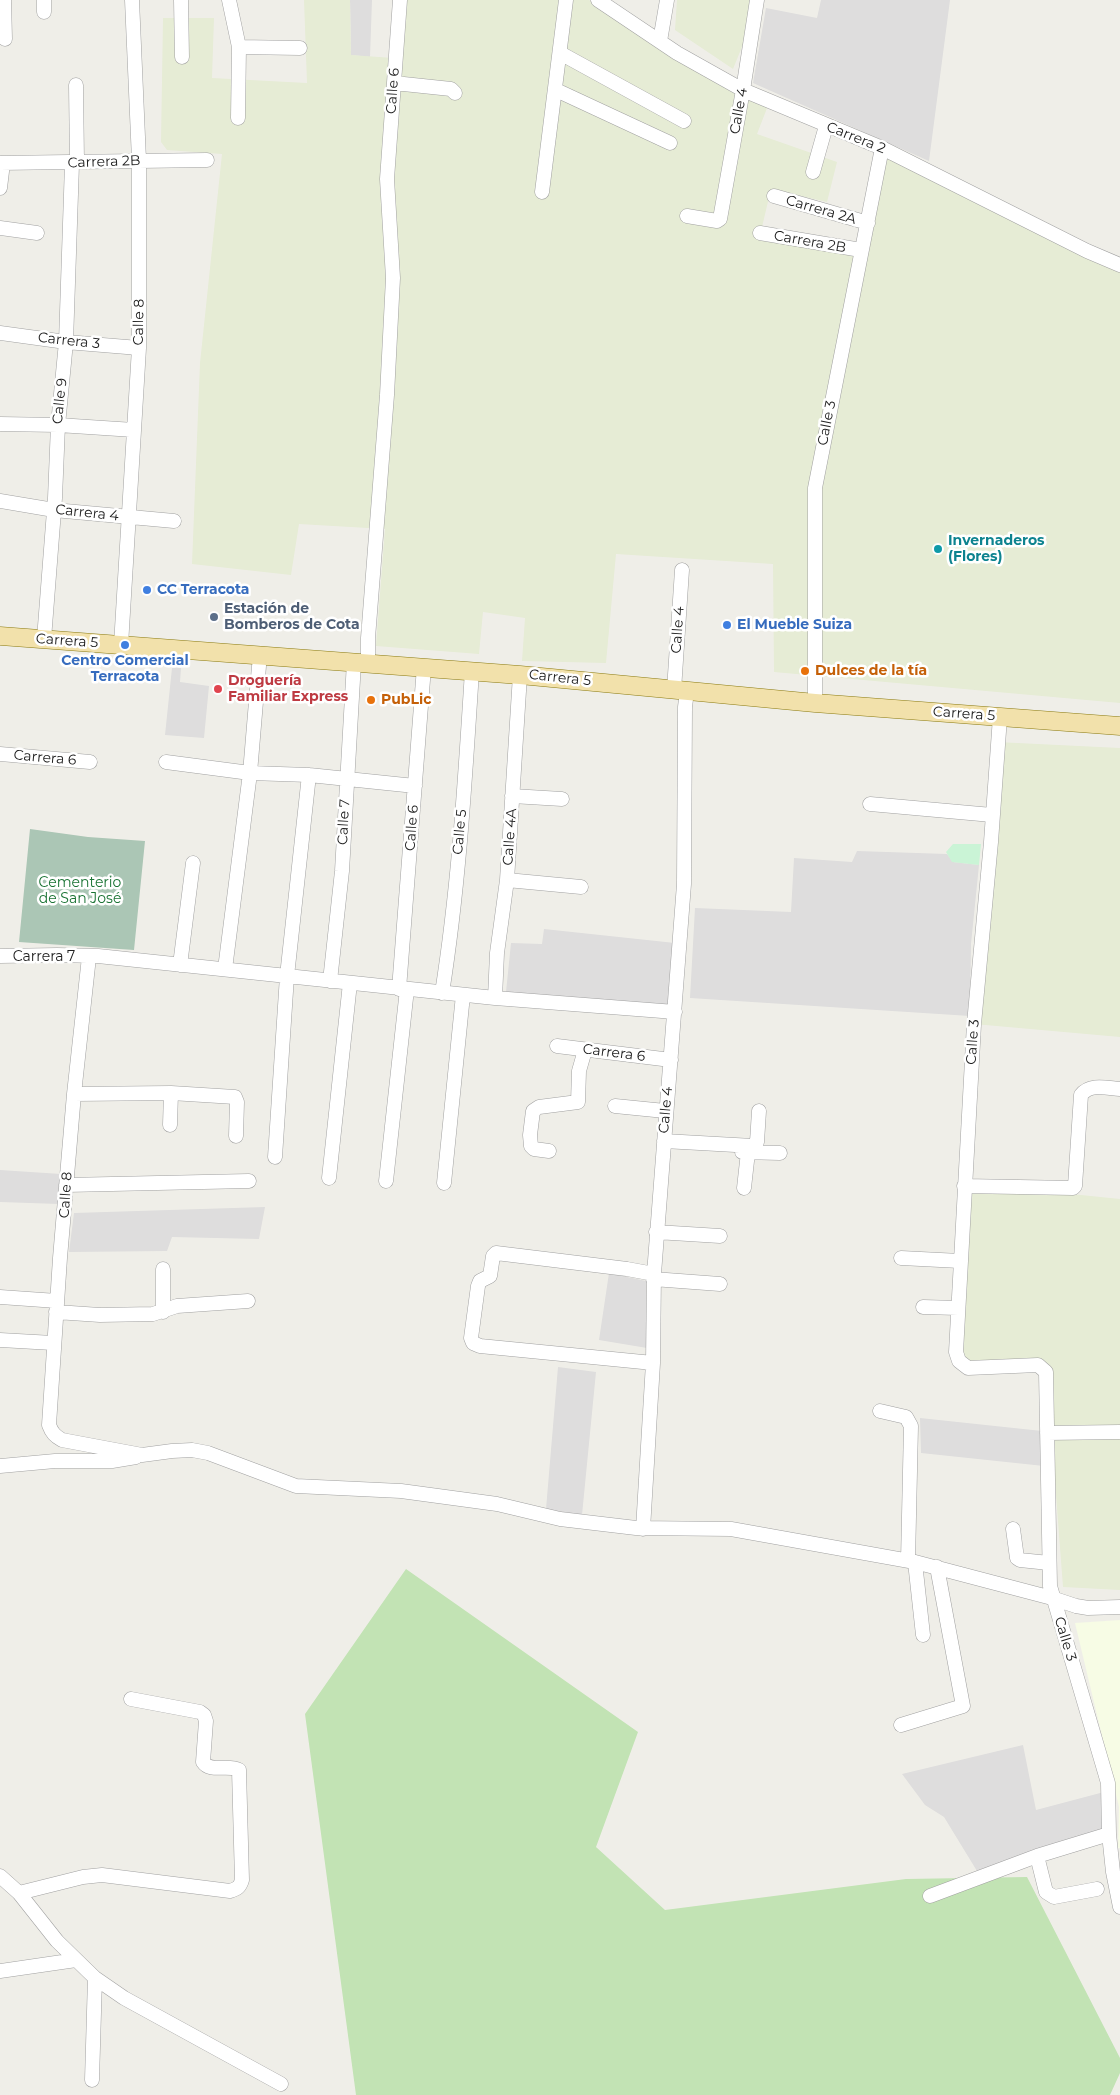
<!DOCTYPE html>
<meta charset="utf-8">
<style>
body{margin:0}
canvas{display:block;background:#efeee8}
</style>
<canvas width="1120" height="2095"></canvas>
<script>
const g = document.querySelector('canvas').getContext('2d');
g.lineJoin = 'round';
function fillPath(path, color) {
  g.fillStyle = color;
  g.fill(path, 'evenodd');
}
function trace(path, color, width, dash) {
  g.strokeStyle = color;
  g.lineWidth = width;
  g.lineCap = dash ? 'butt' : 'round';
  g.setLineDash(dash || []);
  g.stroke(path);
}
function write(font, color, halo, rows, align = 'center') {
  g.font = font + ' Montserrat,sans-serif';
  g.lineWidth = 5;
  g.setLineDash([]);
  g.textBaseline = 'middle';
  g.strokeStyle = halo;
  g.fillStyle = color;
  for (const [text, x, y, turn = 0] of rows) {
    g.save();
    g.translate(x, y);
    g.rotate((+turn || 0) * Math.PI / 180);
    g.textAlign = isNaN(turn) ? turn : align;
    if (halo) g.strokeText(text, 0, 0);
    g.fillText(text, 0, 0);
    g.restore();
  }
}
const residential = new Path2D(`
 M350,0H372L370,57L351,55Z
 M821,0H950L929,161L753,83L766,8L817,18Z
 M172,668H181L180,682L209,686L204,738L165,735Z
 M857,851L947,854L953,862L979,865L971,944L970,1016L690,998L695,908L791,912L794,858L852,862Z
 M544,929L675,943L669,1007L506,992L511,943L542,944Z
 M0,1170L61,1174L59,1204L0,1202Z
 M265,1207L259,1239L172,1237L167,1251L69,1252L74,1213Z
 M609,1273L646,1281L647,1348L599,1340Z
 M558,1367L596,1372L582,1515L546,1509Z
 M920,1418L1042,1431L1044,1466L921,1453Z
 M1023,1745L1036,1810L1104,1792V1829L977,1871L944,1817L925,1805L902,1774Z`);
const education = new Path2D(`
 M1120,1620V1848H1118L1119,1807L1075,1623Z`);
const farmland = new Path2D(`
 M304,0H350L351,55L393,58L399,0H589L769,103L757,134L837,162L827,202L771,189L762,227L862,249L885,159L891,157L1120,267V703L774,672L773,564L616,554L606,663L522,661L525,618L483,612L479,654L376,646L385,529L299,524L291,575L192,564L200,363L222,154L167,150L161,142L163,18H214L212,78L307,83Z
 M677,0H761L733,69L675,30Z
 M997,742L1120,748V1037L974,1024Z
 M964,1183L1120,1199V1590L1063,1587L1051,1429L1042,1368H976L957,1353Z`);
const grass = new Path2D(`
 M406,1569L638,1732L596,1847L665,1910L906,1879L1027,1877L1120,2058V2073L1110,2095H356L305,1714Z`);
const cemetery = new Path2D(`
 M30,829L88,837L145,841L134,950L19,942Z`);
const park = new Path2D(`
 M953,844H981L979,865L952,862L946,852Z`);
const minor = new Path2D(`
 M4,0L5,39
 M181,0L182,57
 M229,0L239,47L238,118
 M598,0L677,53L743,90L882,148L1087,251L1120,265
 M44,12V0
 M660,41L667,0
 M239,47L300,48
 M560,53L684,121
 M394,83L451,89L455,93
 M76,85L77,162
 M556,90L670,143
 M0,163L207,160
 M813,172L826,126
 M0,188L3,163
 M542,192L566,0
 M774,196L868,223
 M687,216L717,221L720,219L743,90L757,0
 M0,228L37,233
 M760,233L861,250
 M0,333L66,342L139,348
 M0,424L58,425L134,430
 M0,501L54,510L174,521
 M44,639L55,498L58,425L66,342L72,164
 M121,645L139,348V160L132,0
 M368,663V638L387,395L393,278L387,179L400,0
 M674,690L682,570
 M815,703V488L882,148
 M1000,717L991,842L974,1024L956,1352L959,1361L968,1368L1038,1365L1046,1372L1050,1586L1108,1783L1109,1834L1113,1872L1120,1907
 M0,754L90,762
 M166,762L250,773L309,775L415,786
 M512,796L562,799
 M870,804L992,815
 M507,880L581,887
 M0,956L57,955L98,956L495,998L675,1012
 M89,957L74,1094L60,1258L49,1425C52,1433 55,1436 62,1440L142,1455L172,1451L192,1450L208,1453L296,1486L401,1491L497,1504L560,1519L636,1528L731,1529L915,1562L1052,1598L1076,1606L1088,1608L1120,1607
 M180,965L193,863
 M225,969L250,773L259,666
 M330,981L342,871L354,662
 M399,989L424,667
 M442,993C459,886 465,779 472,671
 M495,998L497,953L507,880L520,675
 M557,1046L671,1060
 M74,1094L171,1093L235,1097L237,1102L236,1136
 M615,1106L665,1111
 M170,1125L171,1093
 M664,1141L753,1146L757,1142L759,1111
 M549,1151L534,1149L531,1146L530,1135L533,1111L539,1107L578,1102L579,1071L585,1050
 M742,1152L780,1153
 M275,1157L287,976L309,775
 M329,1178L350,983
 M386,1181L407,989
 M444,1183L463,995
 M66,1185L249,1181
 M964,1186L1073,1188L1075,1186L1081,1095C1090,1083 1107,1088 1120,1089
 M744,1188L748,1152
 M656,1232L720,1236
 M901,1258L960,1261
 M653,1279L720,1284
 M0,1297L57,1301
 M923,1307L958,1308
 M56,1312L100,1315L153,1314L177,1306L248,1301
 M163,1312V1269
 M0,1340L53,1343
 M653,1363L480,1346L473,1343L471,1338L478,1286L480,1281L490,1276L493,1256L496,1253L627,1269L654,1274
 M880,1411L906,1417L911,1426L908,1561
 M1047,1433L1120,1432
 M0,1466L55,1461H112L136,1457
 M643,1529L653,1363L654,1274L684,884L685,707L687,691
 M1013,1529L1017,1558L1020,1560L1049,1563
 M915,1562L923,1635
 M901,1725L963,1706L937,1567
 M1037,1856L1046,1892L1054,1897L1097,1889
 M0,1876L19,1893L57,1941L95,1978L124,1998L281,2084
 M19,1893L83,1877L102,1875L230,1891C237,1889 240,1887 242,1880L239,1770C228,1764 210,1773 203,1762L206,1721L204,1715L200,1712L131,1699
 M930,1896L1037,1856L1109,1834
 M0,1971L76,1960
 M92,2080L95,1978`);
const major = new Path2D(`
 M0,636L520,675L815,703L1120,726`);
const markers = [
 [938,549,5,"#0f9aa8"],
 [147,590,5,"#3f7fe0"],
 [214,617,5,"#5c6f8a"],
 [727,625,5,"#3f7fe0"],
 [125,645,5,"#3f7fe0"],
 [805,671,5,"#e8710a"],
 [218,689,5,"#e0444e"],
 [371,700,5,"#e8710a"]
];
const streetNames = [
 ["Calle 6",393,91,-86],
 ["Calle 4",739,111,-80],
 ["Carrera 2",856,138,22],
 ["Carrera 2B",104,162,-2],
 ["Carrera 2A",821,210,16],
 ["Carrera 2B",810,242,10],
 ["Calle 8",139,322,-89],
 ["Carrera 3",69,341,6],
 ["Calle 9",60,401,-84],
 ["Calle 3",827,423,-79],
 ["Carrera 4",87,513,6],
 ["Calle 4",678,630,-86],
 ["Carrera 5",67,641,4],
 ["Carrera 5",560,678,6],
 ["Carrera 5",964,714,4],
 ["Carrera 6",45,758,5],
 ["Calle 7",344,822,-87],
 ["Calle 6",412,828,-86],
 ["Calle 5",460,832,-85],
 ["Calle 4A",510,837,-86],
 ["Carrera 7",44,957],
 ["Calle 3",973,1042,-86],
 ["Carrera 6",614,1053,7],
 ["Calle 4",666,1110,-85],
 ["Calle 8",66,1195,-86],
 ["Calle 3",1065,1639,73]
];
const cultureNames = [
 ["Invernaderos",948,541],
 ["(Flores)",948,557]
];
const shopNames = [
 ["CC Terracota",157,590],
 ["El Mueble Suiza",737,625],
 ["Centro Comercial",125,661,"center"],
 ["Terracota",125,677,"center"]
];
const serviceNames = [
 ["Estación de",224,609],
 ["Bomberos de Cota",224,625]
];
const foodNames = [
 ["Dulces de la tía",815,671],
 ["PubLic",381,700]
];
const healthNames = [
 ["Droguería",228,681],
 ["Familiar Express",228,697]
];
const parkNames = [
 ["Cementerio",80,883],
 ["de San José",80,899]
];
fillPath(residential, '#dedddd');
fillPath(education, '#f7fce5');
fillPath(farmland, '#e6ecd5');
fillPath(grass, '#c2e3b4');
fillPath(cemetery, '#abc6b5');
fillPath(park, '#caf4d6');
trace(minor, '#a1a1a1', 15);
trace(major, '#8b7b11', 19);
trace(minor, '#fff', 14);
trace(major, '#f2e1ab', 18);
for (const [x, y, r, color] of markers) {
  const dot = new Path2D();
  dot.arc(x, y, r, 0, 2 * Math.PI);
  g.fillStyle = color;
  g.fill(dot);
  trace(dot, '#fff', 2);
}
write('14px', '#202020', '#fff', streetNames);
write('bold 14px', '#0d838f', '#fff', cultureNames, 'left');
write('bold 14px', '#366cbe', '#fff', shopNames, 'left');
write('bold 14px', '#4e5e75', '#fff', serviceNames, 'left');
write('bold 14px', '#c56008', '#fff', foodNames, 'left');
write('bold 14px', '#be3a42', '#fff', healthNames, 'left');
write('14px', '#197333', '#fff', parkNames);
</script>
